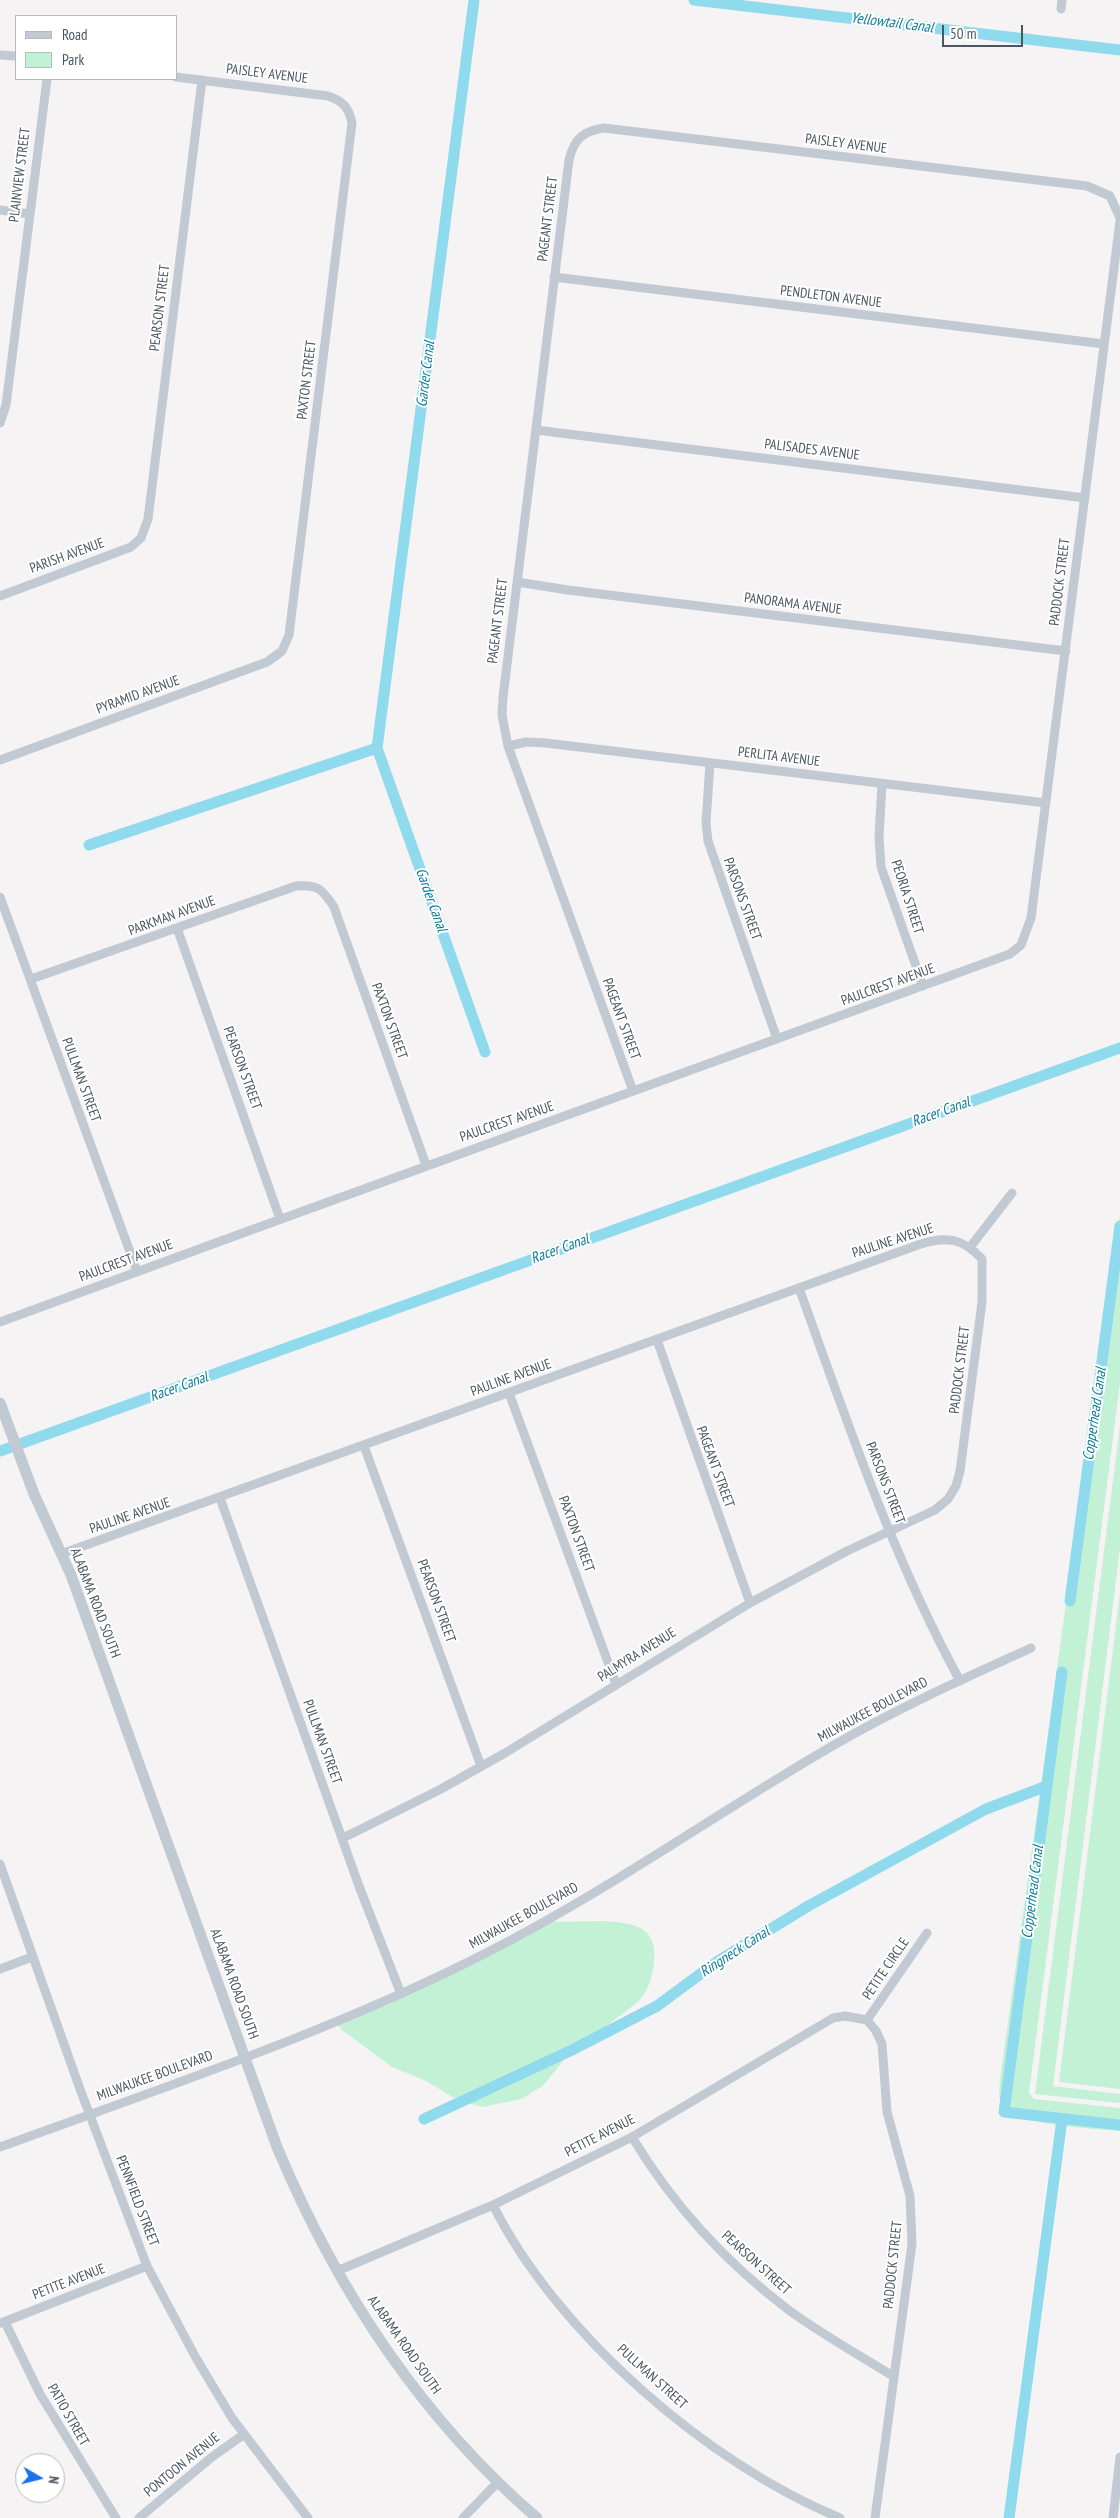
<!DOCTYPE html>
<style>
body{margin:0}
#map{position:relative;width:1120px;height:2518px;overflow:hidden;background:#f5f3f3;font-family:"PT Sans Narrow",sans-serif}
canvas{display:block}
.legend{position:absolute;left:15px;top:15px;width:162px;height:65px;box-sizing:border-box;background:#fff;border:1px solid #b7bbc0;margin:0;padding:6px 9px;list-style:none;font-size:15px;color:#4a5661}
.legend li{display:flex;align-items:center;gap:10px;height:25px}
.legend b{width:25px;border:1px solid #b7bbc0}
.north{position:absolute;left:15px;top:2453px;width:50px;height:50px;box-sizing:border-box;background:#fff;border:1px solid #b7bbc0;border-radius:50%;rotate:98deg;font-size:14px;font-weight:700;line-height:20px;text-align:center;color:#4a5661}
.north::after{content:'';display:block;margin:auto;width:18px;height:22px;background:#1a73e8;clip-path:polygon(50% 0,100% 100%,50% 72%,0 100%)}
.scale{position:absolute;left:942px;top:25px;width:81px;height:22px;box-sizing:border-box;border:2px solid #4a5661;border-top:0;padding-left:6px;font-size:15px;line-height:18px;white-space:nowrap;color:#4a5661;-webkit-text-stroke:4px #fff;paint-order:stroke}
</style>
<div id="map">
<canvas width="1120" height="2518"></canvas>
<ul class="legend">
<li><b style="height:6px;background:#c1cad2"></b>Road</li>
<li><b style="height:14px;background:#c3f1d5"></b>Park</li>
</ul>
<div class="north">N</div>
<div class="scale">50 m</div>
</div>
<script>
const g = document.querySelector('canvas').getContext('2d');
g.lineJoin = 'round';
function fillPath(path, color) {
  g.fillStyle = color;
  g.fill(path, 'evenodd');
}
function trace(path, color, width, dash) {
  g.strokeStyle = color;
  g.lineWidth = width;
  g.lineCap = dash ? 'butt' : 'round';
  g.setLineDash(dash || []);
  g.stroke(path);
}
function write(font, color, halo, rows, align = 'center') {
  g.font = font + ' "PT Sans Narrow",sans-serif';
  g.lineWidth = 4;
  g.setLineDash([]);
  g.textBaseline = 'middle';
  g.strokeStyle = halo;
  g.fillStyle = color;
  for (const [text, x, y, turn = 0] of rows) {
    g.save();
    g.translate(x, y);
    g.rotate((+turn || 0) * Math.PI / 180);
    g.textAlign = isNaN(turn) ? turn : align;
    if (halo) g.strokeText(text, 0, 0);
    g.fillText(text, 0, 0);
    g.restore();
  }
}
const green = new Path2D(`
 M1120,1214V1383L1029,2093L1034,2099L1120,2108V2131C1097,2129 1015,2125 1003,2107C997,2098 1000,2082 1001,2072Z
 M1120,1425V1548L1053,2086L1120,2094V2103L1035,2094Z
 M1120,1592V2089L1059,2082Z
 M604,1921C634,1923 658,1926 654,1962C652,1979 649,1988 639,2001L566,2057L543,2086L521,2099L482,2107L458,2100L424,2080L392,2067L342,2030L336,2022L549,1922Z`);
const canal = new Path2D(`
 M474,0L377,748L485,1052
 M694,0L1120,50
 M89,845L377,748
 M0,1451L1120,1048
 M1070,1601L1120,1226
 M1062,1672L1004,2112L1120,2125
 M424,2119L572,2050L657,2006L718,1961L810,1905L986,1809L1047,1786
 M1009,2518L1062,2119`);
const minor = new Path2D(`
 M1061,9L1062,0
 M0,55L16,56
 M0,210L30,214
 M554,277L1104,344
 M0,423L6,405L47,79
 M536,430L1085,498
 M517,582L568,590L1066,651
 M0,596L131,547L141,538L148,519L202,80
 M508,746L526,742L546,743L1046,803
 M0,760L267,662L282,651L289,635L352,123C349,108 343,101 328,96L176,77
 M710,763L706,823L708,841L777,1039
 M882,784L879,837L881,867L923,986
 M0,897L137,1271
 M177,928L280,1219
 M31,979L296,886C318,884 322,889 334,907L426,1165
 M633,1091L508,746L502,715L503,697L569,160C574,139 583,131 604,128L1087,186L1110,196L1120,218
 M971,1246L1012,1193
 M799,1288C847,1421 892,1556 960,1681
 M0,1322C336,1198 673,1078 1010,954L1021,945L1031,918L1120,221
 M657,1340L750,1603
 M509,1393L616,1684
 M364,1446L481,1766
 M220,1498L359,1886L401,1994
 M61,1554L918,1245C945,1236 962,1237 982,1259V1302L960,1471L956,1486L948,1499L935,1510L847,1551L750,1603L505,1753L441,1789L343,1838
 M0,1864L80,2089L147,2266L196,2358L232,2418L308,2518
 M0,1969L32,1957
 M867,2020L876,2031L882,2044L887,2112L910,2196L912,2244L875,2518
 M867,2020L927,1933
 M632,2137C673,2205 726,2263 790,2311C823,2335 859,2355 893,2376
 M0,2147C164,2087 332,2032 488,1952C608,1891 718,1812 834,1745C898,1708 965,1678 1031,1648
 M493,2205C557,2333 708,2464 840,2518
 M337,2271L493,2205L632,2137L833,2018L845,2016L867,2020
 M5,2322L40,2394L116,2518
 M1,2323L147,2266
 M139,2518L212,2457L243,2435
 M463,2518L498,2482
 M1113,2518L1120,2457`);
const tertiary = new Path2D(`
 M0,1403L34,1494L71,1575L277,2147C336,2288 421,2418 537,2518`);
const streetNames = [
 ["PAISLEY AVENUE",267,74,7],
 ["PAISLEY AVENUE",846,144,7],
 ["PLAINVIEW STREET",20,175,-83],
 ["PAGEANT STREET",548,219,-83],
 ["PENDLETON AVENUE",831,297,7],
 ["PEARSON STREET",160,308,-83],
 ["PAXTON STREET",307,380,-83],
 ["PALISADES AVENUE",812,450,7],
 ["PARISH AVENUE",67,556,-20],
 ["PADDOCK STREET",1060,582,-83],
 ["PANORAMA AVENUE",793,604,7],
 ["PAGEANT STREET",498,621,-83],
 ["PYRAMID AVENUE",138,695,-20],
 ["PERLITA AVENUE",779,757,7],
 ["PEORIA STREET",907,897,72],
 ["PARSONS STREET",742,899,70],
 ["PARKMAN AVENUE",172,916,-20],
 ["PAULCREST AVENUE",888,985,-20],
 ["PAGEANT STREET",621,1019,70],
 ["PAXTON STREET",389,1021,70],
 ["PEARSON STREET",242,1068,70],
 ["PULLMAN STREET",81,1080,70],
 ["PAULCREST AVENUE",507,1122,-19],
 ["PAULINE AVENUE",893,1241,-18],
 ["PAULCREST AVENUE",126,1261,-20],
 ["PADDOCK STREET",960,1370,-83],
 ["PAULINE AVENUE",511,1378,-20],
 ["PAGEANT STREET",715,1467,70],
 ["PARSONS STREET",885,1483,69],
 ["PAULINE AVENUE",130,1516,-19],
 ["PAXTON STREET",576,1534,70],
 ["PEARSON STREET",436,1601,70],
 ["ALABAMA ROAD SOUTH",95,1603,69],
 ["PALMYRA AVENUE",637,1655,-32],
 ["MILWAUKEE BOULEVARD",873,1710,-28],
 ["PULLMAN STREET",322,1742,70],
 ["MILWAUKEE BOULEVARD",524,1916,-29],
 ["PETITE CIRCLE",886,1969,-56],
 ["ALABAMA ROAD SOUTH",234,1984,70],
 ["MILWAUKEE BOULEVARD",155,2076,-20],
 ["PETITE AVENUE",600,2136,-27],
 ["PENNFIELD STREET",137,2201,69],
 ["PEARSON STREET",756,2263,42],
 ["PADDOCK STREET",893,2265,-84],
 ["PETITE AVENUE",69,2282,-21],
 ["ALABAMA ROAD SOUTH",404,2345,55],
 ["PULLMAN STREET",652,2377,42],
 ["PATIO STREET",68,2415,60],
 ["PONTOON AVENUE",182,2465,-39]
];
const waterNames = [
 ["Yellowtail Canal",892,23,7],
 ["Garder Canal",426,374,-83],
 ["Garder Canal",431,900,70],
 ["Racer Canal",941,1112,-20],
 ["Racer Canal",560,1249,-20],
 ["Racer Canal",179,1387,-20],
 ["Copperhead Canal",1095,1414,-82],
 ["Copperhead Canal",1033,1892,-83],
 ["Ringneck Canal",735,1952,-33]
];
fillPath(green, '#c3f1d5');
trace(canal, '#90daee', 11);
trace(minor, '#c1cad2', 9);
trace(tertiary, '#c1cad2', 11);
write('14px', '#4a5661', '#fff', streetNames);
write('italic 15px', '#0c7c9b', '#fff', waterNames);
</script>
